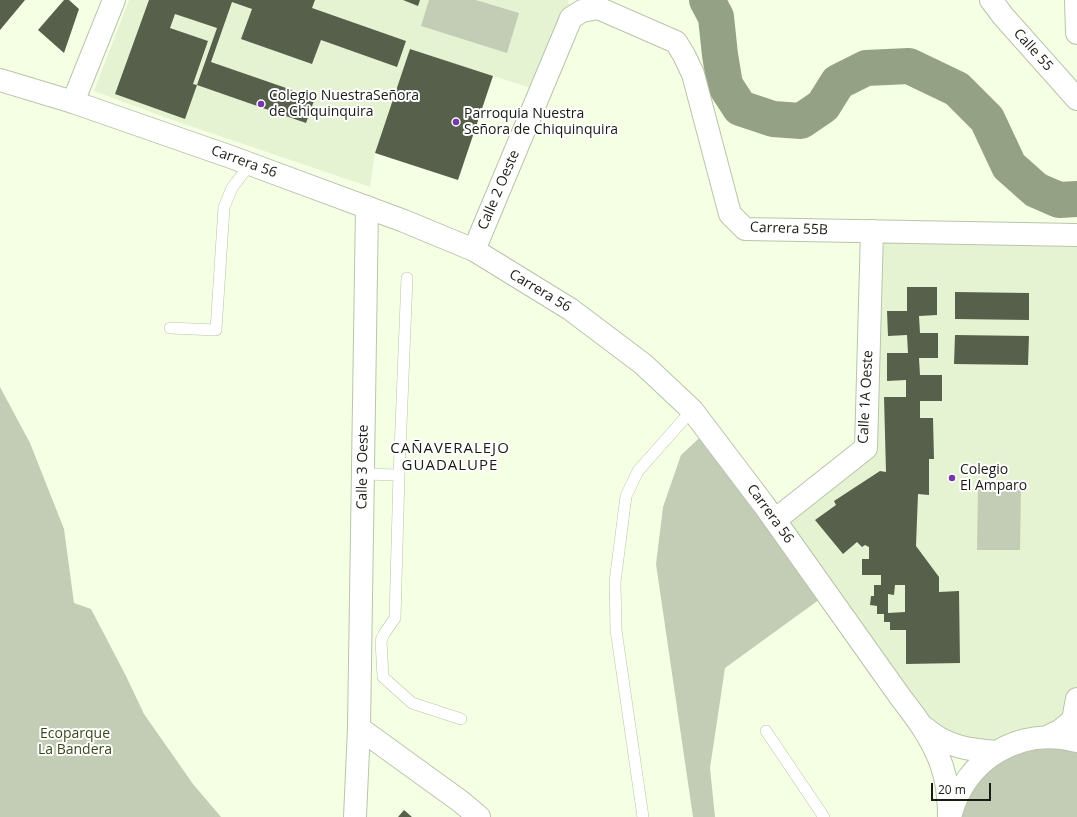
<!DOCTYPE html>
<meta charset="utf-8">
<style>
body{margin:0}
#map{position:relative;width:1077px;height:817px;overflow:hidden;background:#f4ffe4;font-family:"Open Sans",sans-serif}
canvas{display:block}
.scale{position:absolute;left:931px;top:783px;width:60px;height:18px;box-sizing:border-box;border:2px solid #191c13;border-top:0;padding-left:5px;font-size:12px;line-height:14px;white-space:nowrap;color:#191c13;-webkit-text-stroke:3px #fff;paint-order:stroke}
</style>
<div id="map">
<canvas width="1077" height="817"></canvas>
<div class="scale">20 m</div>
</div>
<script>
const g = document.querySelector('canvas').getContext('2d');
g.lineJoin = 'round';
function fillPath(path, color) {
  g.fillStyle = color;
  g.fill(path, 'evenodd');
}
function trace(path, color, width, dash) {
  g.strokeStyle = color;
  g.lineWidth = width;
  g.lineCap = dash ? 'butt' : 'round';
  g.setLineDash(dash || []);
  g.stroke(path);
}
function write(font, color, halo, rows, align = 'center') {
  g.font = font + ' "Open Sans",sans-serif';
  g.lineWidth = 4;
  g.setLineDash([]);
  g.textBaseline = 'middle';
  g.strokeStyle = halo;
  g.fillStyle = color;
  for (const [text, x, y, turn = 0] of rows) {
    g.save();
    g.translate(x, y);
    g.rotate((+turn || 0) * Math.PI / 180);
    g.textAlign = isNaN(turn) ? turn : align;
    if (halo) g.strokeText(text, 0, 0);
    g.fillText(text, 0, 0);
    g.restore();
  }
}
const built = new Path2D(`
 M129,0H568L571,18L540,91L410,49L375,153L370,187L167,118L94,91Z
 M872,231L1077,235V699L1073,720L1026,740L947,743L775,520L866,448Z`);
const green = new Path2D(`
 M429,0H476L519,13L507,53L421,26Z
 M0,387L30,443L64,529L74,603L91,609L126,676L144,714L193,784L221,817H0Z
 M708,430L827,594L725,668L710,768L715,817H693L656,564L663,507L681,455Z
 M978,485L1021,486L1020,550H977Z
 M1077,741V817H950L988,757Z`);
const river = new Path2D(`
 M707,0L716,17L720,55L725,85L740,108L773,119L801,121L823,106L838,82L866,68L909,66L957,89L987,119L1009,166L1036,190L1059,200L1077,199`);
const building = new Path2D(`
 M0,0H25L0,30Z
 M64,0H69L79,9L64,53L38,30Z
 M149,0H315L312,8L406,41L397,67L321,40L312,64L241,39L252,9L232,2L211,62L315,98L306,123L197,85L217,28L175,14L170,28L208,41L193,84L197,85L185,119L115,94Z
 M403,0H420L418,6Z
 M410,49L493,76L458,180L375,153Z
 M907,287H937V315L919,316L920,333H938V358H919L920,375H942V401H920V418H933L934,459H929V495L918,494L916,546L939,577V592L959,591L960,663L906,664V630H890V622H884V614H877V606L870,605L871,596H874V585H881V575H862V559H869V547L865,545L862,547L857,542L843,554L815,520L836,505L834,501L880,471L886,472L884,397H906V380L887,381V353H908L907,335L888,336L887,311H907ZM895,585H905V612L888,613V594L894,595Z
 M955,292L1029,293V320L955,319Z
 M955,335L1029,336L1028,365L954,364Z
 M404,810L412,817H398Z`);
const service = new Path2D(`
 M407,278L399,475L395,618L384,634L381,641L383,677L412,703L461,719
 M170,328L216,330L224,207L232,188L250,164
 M363,474L399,475
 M766,731L824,817
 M643,817L616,630L615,582L626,496L638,471L692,410`);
const minor = new Path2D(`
 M991,0L1003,16L1077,99
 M73,102L114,0
 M474,250L571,18L582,11L598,8L676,42L684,55L693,74L730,214L745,229L1077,235
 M775,520L866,448L872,231
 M359,728L460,801L479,817
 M355,817L359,728L367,207`);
const tertiary = new Path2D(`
 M0,80L73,102L231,157L404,221L474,250L570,309L643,364L692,410L764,505L901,698C920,722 938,747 945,777C948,790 949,804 949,817
 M925,728C946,747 970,750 997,752`);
const secondary = new Path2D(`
 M1076,0L1077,33
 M1047,737L1061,730L1073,720L1077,699
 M950,817C965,759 1019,726 1077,741`);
const markers = [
 [261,104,4,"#7737ac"],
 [456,122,4,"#7737ac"],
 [952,478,4,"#7737ac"]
];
const streetNames = [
 ["Calle 55",1033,50,48],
 ["Carrera 56",244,162,20],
 ["Calle 2 Oeste",499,190,-67],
 ["Carrera 55B",789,229,2],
 ["Carrera 56",540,291,31],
 ["Calle 1A Oeste",866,397,-87],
 ["Calle 3 Oeste",363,467,-89],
 ["Carrera 56",770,514,54]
];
const poiNames = [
 ["Colegio NuestraSeñora",269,96],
 ["de Chiquinquira",269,112],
 ["Parroquia Nuestra",464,114],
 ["Señora de Chiquinquira",464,130],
 ["Colegio",960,470],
 ["El Amparo",960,486]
];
const parkNames = [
 ["Ecoparque",75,734],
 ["La Bandera",75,750]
];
const neighbourhoodNames = [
 ["CAÑAVERALEJO",450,449],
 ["GUADALUPE",450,466]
];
fillPath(built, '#e6f3d2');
fillPath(green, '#c3cdb5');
trace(river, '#95a184', 36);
fillPath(building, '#57604a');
trace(service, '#b9c4ab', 12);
trace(minor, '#b9c4ab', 24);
trace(tertiary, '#b9c4ab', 24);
trace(secondary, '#b9c4ab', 24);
trace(service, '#fff', 11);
trace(minor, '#fff', 22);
trace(tertiary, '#fff', 22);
trace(secondary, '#fff', 22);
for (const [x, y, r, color] of markers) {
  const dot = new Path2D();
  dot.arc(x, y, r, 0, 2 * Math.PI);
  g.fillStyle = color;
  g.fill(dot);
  trace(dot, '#fff', 1.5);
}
write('14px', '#191c13', '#fff', streetNames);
write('14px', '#191c13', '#fff', poiNames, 'left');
write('14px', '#384818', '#fff', parkNames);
g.letterSpacing = '1px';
write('15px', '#191c13', '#fff', neighbourhoodNames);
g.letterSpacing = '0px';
</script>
